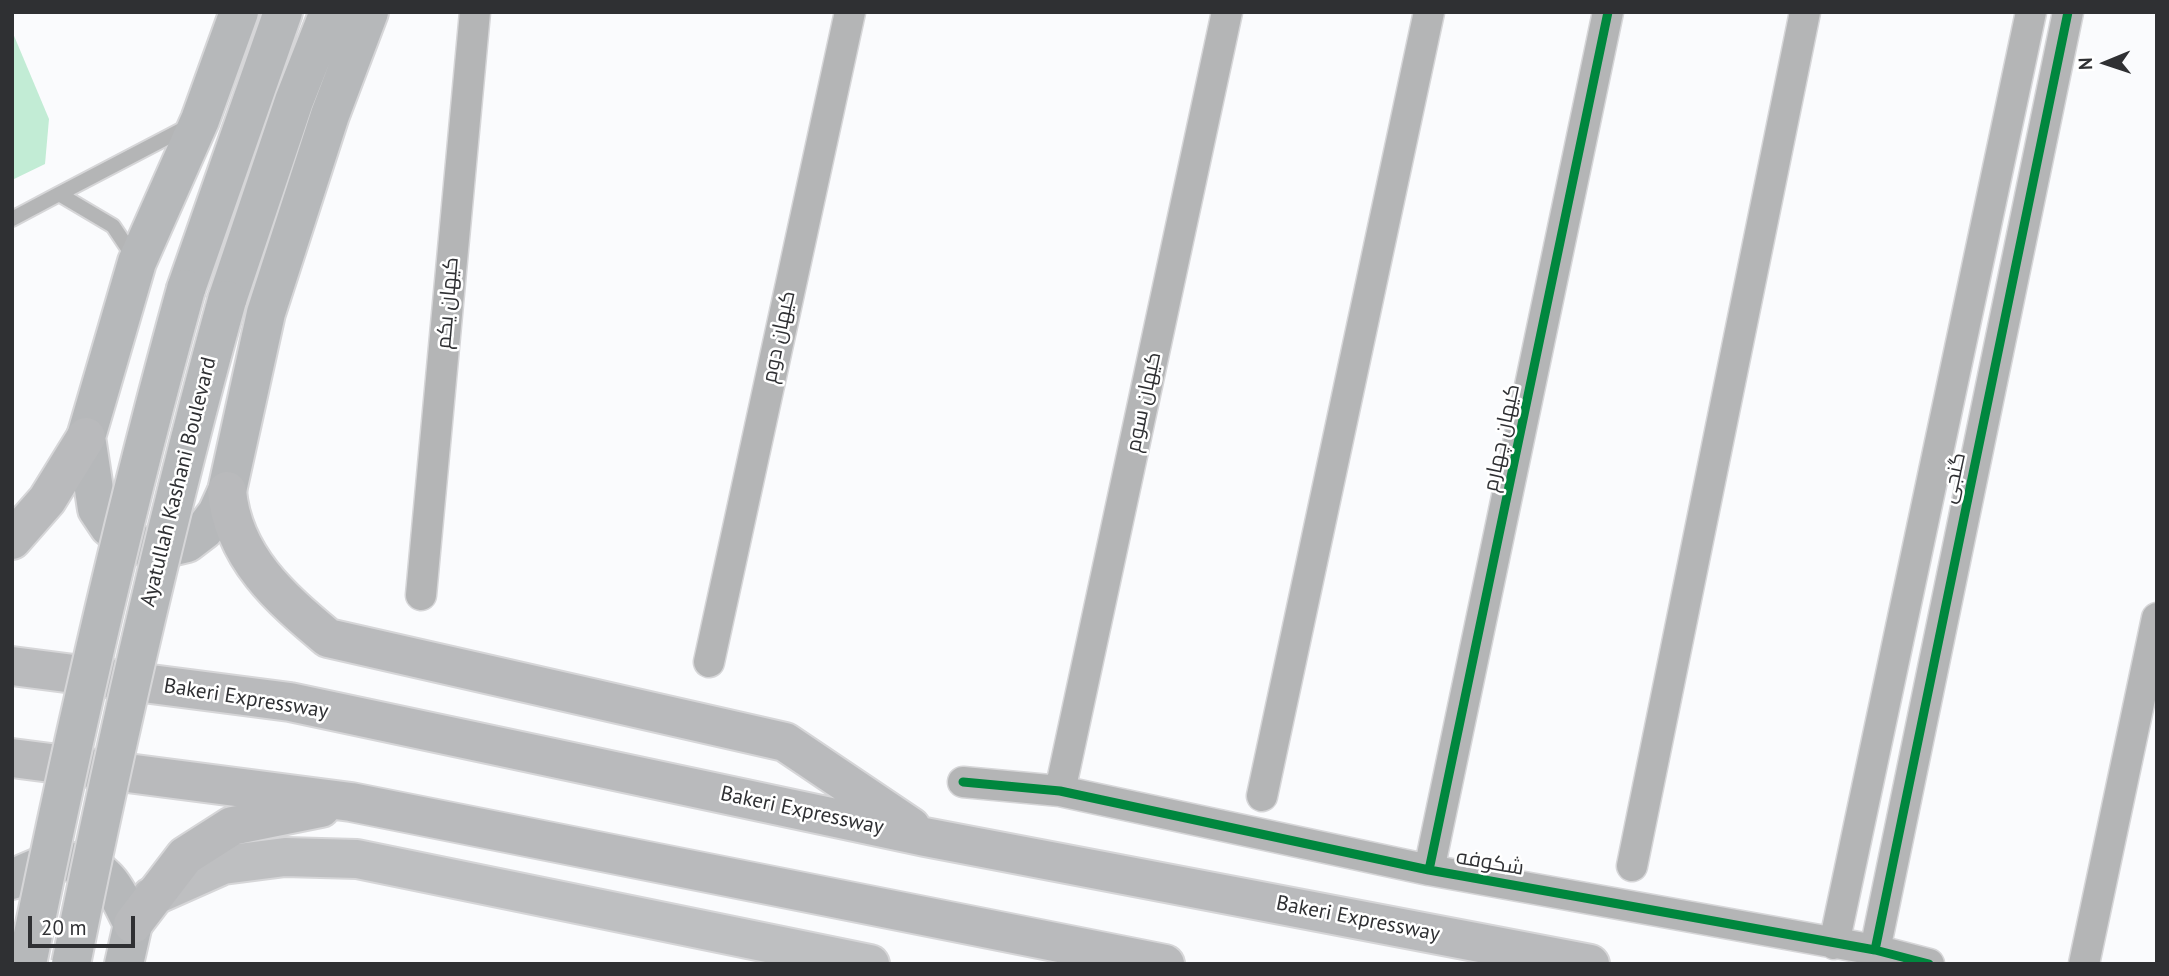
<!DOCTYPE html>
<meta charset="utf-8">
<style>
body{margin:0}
#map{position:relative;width:2169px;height:976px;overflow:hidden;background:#fafbfd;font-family:"PT Sans",sans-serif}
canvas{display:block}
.frame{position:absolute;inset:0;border:14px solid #2f3033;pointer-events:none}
.north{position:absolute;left:2071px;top:28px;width:70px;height:70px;-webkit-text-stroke:5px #fff;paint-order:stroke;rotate:268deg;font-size:19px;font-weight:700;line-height:28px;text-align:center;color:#2f3033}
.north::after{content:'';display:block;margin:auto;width:24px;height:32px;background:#2f3033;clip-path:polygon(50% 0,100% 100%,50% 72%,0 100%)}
.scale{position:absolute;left:28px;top:916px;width:107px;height:32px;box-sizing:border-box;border:4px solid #2f3033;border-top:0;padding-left:9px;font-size:21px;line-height:24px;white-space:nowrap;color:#2f3033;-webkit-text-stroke:5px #fff;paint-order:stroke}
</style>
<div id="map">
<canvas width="2169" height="976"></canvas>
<div class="frame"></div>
<div class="north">N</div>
<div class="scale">20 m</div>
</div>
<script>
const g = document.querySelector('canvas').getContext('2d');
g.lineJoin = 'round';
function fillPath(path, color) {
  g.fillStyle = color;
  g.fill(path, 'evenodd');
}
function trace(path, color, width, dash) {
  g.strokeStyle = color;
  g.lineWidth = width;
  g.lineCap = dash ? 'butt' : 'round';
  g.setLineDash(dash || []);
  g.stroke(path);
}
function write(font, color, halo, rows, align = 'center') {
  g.font = font + ' "PT Sans",Cairo,sans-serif';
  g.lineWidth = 5;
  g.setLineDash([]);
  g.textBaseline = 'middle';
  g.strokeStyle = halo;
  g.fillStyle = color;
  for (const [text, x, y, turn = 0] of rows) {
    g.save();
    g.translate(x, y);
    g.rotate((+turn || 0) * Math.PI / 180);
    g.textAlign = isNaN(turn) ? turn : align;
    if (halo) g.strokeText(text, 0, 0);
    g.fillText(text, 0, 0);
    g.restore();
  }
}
const green = new Path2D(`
 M12,31L49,119L45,164L12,180Z`);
const service = new Path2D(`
 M12,219L59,194
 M135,259L113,226L59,194L189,126`);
const minor = new Path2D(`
 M421,595L475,12
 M709,662L850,12
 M963,782L1060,791L1429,870L1875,950L1929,964
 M1060,791L1227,12
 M1262,796L1429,12
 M1632,866L1805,12
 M1429,870L1608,12
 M1834,944L2031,12
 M1875,950L2068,12
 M2084,964L2157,618`);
const secondary = new Path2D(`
 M151,897L223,865L285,857L357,859L870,964`);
const primary = new Path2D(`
 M239,12L200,120L137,262L86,437L97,509L109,527L125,540L145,547L166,548L187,543L204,530L217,513L227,491L266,313L330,115L369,12
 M186,289L283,12
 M227,300L294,101L329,12
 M12,880C39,864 78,850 105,877C117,888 125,910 133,924L124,964`);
const trunk = new Path2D(`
 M227,491C233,557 280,598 328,638L785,742L911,827
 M12,540L47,500L86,437
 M12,666L290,702L925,837L1590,964
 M12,758L351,802L1165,964
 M133,924L185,856L232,826L321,808`);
const primaryBridge = new Path2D(`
 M27,964C73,737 124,512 186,289
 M71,964C116,741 166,520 227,300`);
const cycleway = new Path2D(`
 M963,782L1060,791L1429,870L1875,950L1929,964
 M1429,870L1608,12
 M1875,950L2068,12`);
const streetNames = [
 ["کیهان یکم",448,303,-85],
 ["کیهان دوم",779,337,-78],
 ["کیهان سوم",1144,402,-78],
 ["کیهان چهارم",1502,438,-78],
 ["گنجی",1954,478,-78],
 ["Ayatullah Kashani Boulevard",179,482,-76],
 ["Bakeri Expressway",246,699,9],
 ["Bakeri Expressway",802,811,12],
 ["شکوفه",1490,863,10],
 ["Bakeri Expressway",1358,919,11]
];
fillPath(green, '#c2ecd5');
trace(service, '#d6d6d8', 18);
trace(minor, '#d6d6d8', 33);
trace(secondary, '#d6d6d8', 42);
trace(primary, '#d6d6d8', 42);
trace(trunk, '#d6d6d8', 42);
trace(service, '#b4b5b6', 14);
trace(minor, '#b4b5b6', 30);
trace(secondary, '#bebfc1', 38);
trace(primary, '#b6b8ba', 38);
trace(trunk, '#b9babc', 38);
trace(primaryBridge, '#d6d6d8', 42, []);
trace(primaryBridge, '#b6b8ba', 38);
trace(cycleway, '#00873e', 9);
write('21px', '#2f3033', '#fff', streetNames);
</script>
